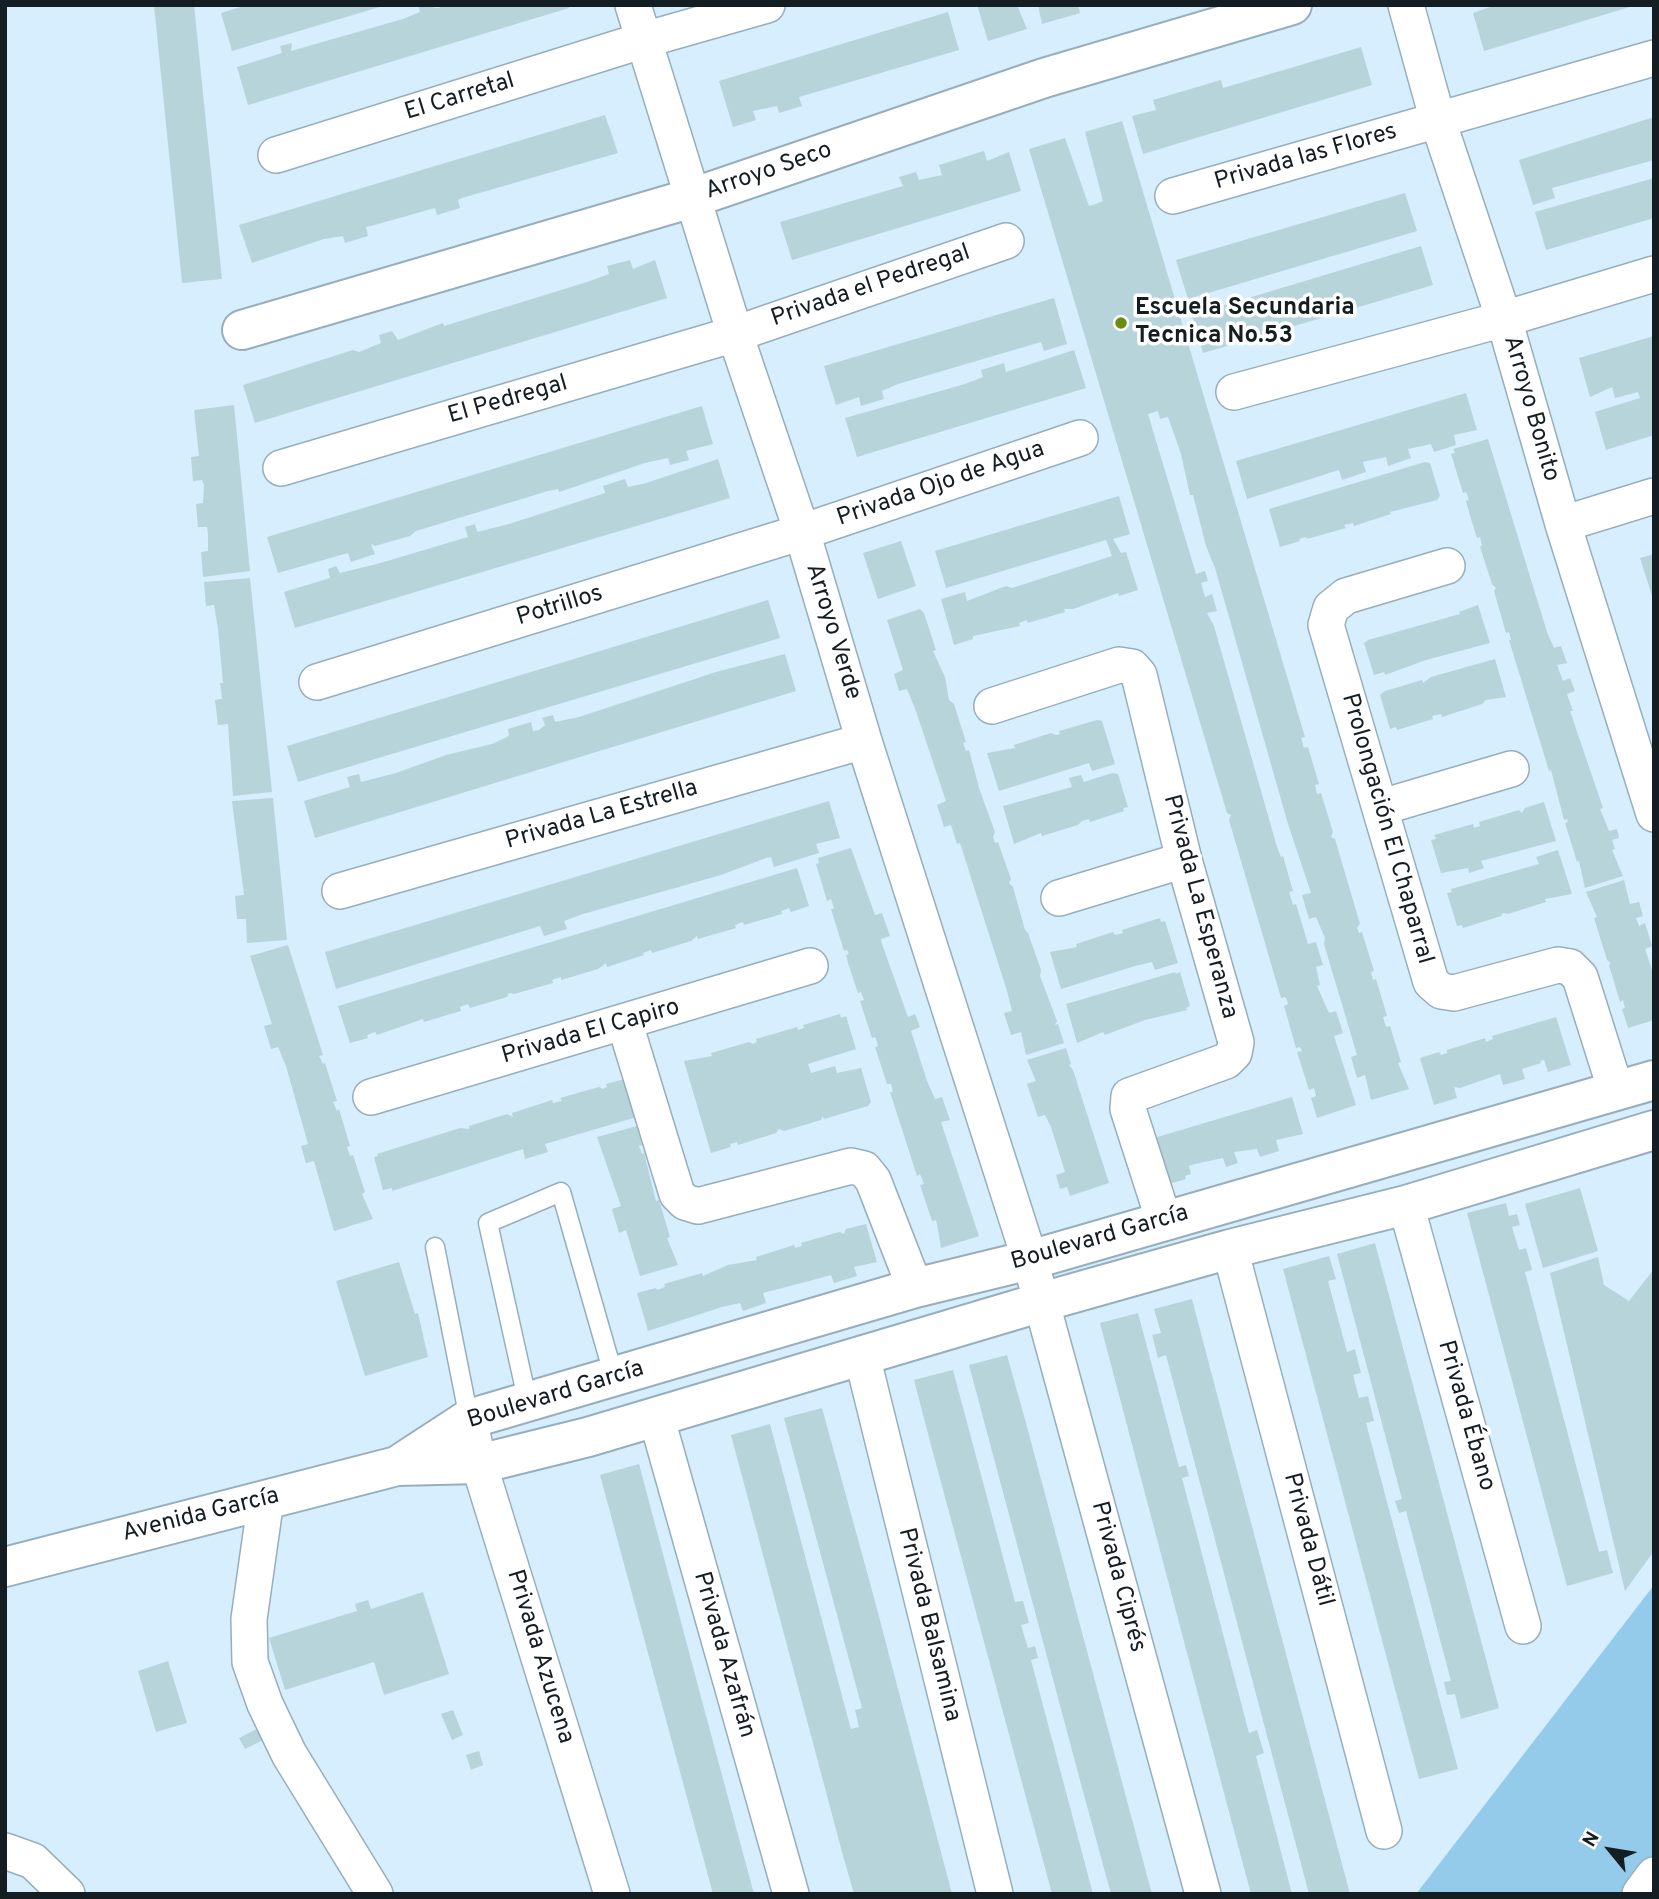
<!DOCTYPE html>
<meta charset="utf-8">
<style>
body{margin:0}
#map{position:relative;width:1659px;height:1899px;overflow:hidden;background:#d6eefd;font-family:Overpass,sans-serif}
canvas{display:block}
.frame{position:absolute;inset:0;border:7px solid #141d22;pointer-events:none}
.north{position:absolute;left:1575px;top:1815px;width:70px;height:70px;-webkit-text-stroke:5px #fff;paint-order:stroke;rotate:300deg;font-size:19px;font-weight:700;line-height:28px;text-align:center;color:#141d22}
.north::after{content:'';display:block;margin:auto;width:24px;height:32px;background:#141d22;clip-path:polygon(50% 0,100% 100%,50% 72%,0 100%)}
</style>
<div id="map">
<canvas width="1659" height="1899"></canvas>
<div class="frame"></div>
<div class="north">N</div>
</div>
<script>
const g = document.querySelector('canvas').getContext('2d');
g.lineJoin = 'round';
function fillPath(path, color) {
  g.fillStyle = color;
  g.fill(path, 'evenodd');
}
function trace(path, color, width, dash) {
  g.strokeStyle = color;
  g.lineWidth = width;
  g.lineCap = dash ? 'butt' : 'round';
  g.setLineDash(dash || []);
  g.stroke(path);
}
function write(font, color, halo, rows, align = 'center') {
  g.font = font + ' Overpass,sans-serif';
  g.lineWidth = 7;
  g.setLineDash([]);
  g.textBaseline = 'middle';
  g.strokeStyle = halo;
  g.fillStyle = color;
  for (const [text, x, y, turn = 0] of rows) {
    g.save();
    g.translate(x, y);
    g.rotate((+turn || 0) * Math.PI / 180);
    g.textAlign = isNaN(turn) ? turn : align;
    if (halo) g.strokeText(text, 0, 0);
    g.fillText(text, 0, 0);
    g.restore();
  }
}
const green = new Path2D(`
 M1654,1585V1894H1416Z`);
const building = new Path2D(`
 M154,5H194L222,279L182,283Z
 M247,5H383V6L232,51L221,13Z
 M418,5L438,8L446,5H568L569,8L248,105L237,67L282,53L280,46L292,43L291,51L403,19L420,12Z
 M977,5H1017L1027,29L988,41Z
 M1038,5H1078L1080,13L1042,24Z
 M1496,5H1633V6L1484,51L1473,13Z
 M948,12L959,50L799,97L802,106L779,113L777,106L753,111L756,120L733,127L719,81Z
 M1361,47L1372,85L1143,154L1132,116L1156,110L1153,100L1221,80L1223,88Z
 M605,115L618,153L462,198L458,200L460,208L437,215L435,208L371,226L366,227L368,236L345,243L343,236L324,239L252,263L239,225Z
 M1654,117V160L1552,188L1555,198L1533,205L1519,160Z
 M1122,121L1305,737L1301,738L1304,748L1308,747L1319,784L1315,785L1317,794L1321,793L1333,832L1331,837L1335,839L1360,924L1357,928L1359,933L1362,932L1374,971L1371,972L1373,980L1376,979L1387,1016L1383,1017L1386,1027L1390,1026L1401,1062L1398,1063L1409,1089L1371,1100L1365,1075L1357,1078L1351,1057L1357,1055L1324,944L1325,938L1316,917L1309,919L1302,895L1311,893L1288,824L1215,568L1206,546L1193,495H1190L1181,454L1168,417L1160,419L1158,411L1148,414L1196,574L1205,571L1208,581L1201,583L1205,597L1212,594L1217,611L1207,613L1214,626L1277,847L1281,857L1283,856L1293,891L1289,892L1293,905L1296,904L1308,944L1316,942L1323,965L1316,967L1320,985L1317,986L1329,1013L1336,1011L1343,1033L1334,1036L1356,1105L1317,1118L1311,1098L1316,1096L1314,1088L1309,1090L1297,1052L1302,1051L1300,1047L1296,1048L1284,1006L1288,1004L1287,1000L1285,997L1281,998L1229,820L1231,815L1227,813L1029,149L1065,138L1089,206L1096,204L1103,201L1085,132Z
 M984,151L987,161L1009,152L1021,191L792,260L780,222L903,186L899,177L916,172L919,180L942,175L939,165Z
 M1654,178V218L1546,250L1535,212Z
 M1405,193L1417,231L1188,299L1176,260Z
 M1421,246L1433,285L1203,353L1192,315Z
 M630,260L633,269L655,260L667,298L255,423L243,385L353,350L359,352L381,343L379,335L392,331L398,340L443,323L444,326L587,282L609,274L607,266Z
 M1054,298L1067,344L1044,351L1041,342L898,384L882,391L884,399L861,406L859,397L836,405L824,366Z
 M1654,336V435L1606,450L1595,412L1640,398L1638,392L1615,398L1612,387L1590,397L1579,358Z
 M1074,350L1086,388L857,457L845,418L965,384L983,377L981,370L1004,363L1006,372Z
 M1466,393L1477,430L1454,435L1456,445L1434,452L1431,444L1413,448L1408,449L1411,458L1388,466L1386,457L1367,461L1363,462L1366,472L1342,480L1339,470L1247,499L1236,461Z
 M234,405L250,571L203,577L201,552L208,551V534L207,527H198L196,504L203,503L204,485L202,480L193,481L191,457L199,456L194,410Z
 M702,406L713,444L686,451L689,460L670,465L668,458L645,463L559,492L558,489L548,491L416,531L410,536L375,546L371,544L375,554L351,562L348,553L278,573L267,537Z
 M1488,439L1547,632L1554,648L1561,646L1567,663L1557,665L1563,681L1570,678L1575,691L1567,694L1573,711H1570L1603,808L1600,809L1609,831L1617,829L1619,838L1612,840L1615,849L1612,850L1623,876L1585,888L1579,861L1577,862L1565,823L1568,822L1567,819L1564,820L1551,770L1549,771L1509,640H1511L1509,632L1506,633L1494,591L1496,588L1492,584L1480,547L1482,545L1480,537L1477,538L1471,519L1466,501L1469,500L1466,492L1463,493L1451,454L1455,453L1453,449Z
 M718,459L730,498L295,628L284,592L330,578L328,569L336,566L340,573L377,564L468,537L465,527L475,524L477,532L509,524L605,493L603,486L625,479L628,487L646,483Z
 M1425,462L1430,463L1440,496L1437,500L1390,512L1391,514L1354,526L1353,523L1344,525L1346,528L1307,539L1306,537L1299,539L1300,541L1280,547L1269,509Z
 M1119,496L1130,534L1113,539L1121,553L1126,552L1138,590L1119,596L1118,593L1073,609H1064L1065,612L1028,623L1027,620L1019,623L1020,626L973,636V639L954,645L941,599L965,592L967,601L1006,586L1012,588L1112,556L1106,540L946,588L935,551Z
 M901,541L916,586L878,599L863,553Z
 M1654,554V595L1652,596L1640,558Z
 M250,578L272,792L233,796L228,724L218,725L215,700L222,699L220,683H223L218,629L214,605L206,606L204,582Z
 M768,600L780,638L298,782L287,746Z
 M1478,605L1490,643L1426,660L1385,675L1384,672L1374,675L1364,643L1368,640L1460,614L1459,612Z
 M920,609L924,613L936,650L933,651L945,677L949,700L954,704L966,742L963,743L966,751L969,750L980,791L995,832L993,837L995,843L998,842L1011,879L1009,883L1013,887L1025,930L1028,933L1041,970L1040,976L1057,1021L1055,1025L1058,1024L1064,1043L1026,1055L1021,1032L1011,1035L1004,1013L1012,1011L1007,991L960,843L957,844L951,825L944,827L937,805L946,801L916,711L907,689L899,691L894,674L903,670L887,620Z
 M785,654L796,691L315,838L304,801L350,787L347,777L359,774L361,782L396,773L446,755L492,744L509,736L508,729L531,722L533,731L539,730L545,725L542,718L553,715L555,722L579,717L716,672Z
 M1495,659L1506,697L1486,700L1482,704L1442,717L1441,714L1432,716L1433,719L1397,730L1396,727L1390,729L1380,695L1385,691L1422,680L1423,683L1431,677Z
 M1097,720L1102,721L1115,764L1092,771L1089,763L999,791L987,753L1015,748L1014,745L1051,733L1056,735L1060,734L1059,731Z
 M1112,773L1118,774L1128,807L1123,808L1124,811L1090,822L1089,819L1082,821L1078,825L1042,836L1041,833L1014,844L1003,806L1072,787L1069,778L1081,775L1084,782Z
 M273,798L287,940L247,943L246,919H237L235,896L244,895L232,801Z
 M829,801L840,838L816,844L819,853L774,867L771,857L766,858L721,875L583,914L564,921L567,929L544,936L540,926L336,989L325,952Z
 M1544,802L1556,841L1481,861L1484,868L1469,873L1468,868L1441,873L1431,840L1436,839L1434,835L1473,824L1474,828L1480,826L1479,822L1519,810L1522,813L1525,808Z
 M851,848L875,915L882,913L890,936L881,939L882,944L908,1017L915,1014L920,1027L911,1031L927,1081L935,1099L942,1097L950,1120L941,1122L979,1236L941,1248L937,1224L936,1220L932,1221L920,1185L924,1184L920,1174L917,1176L890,1092H893L891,1084H887L875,1047L878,1046L877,1042L875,1037L872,1038L860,1001L864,1000L862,995L861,992L858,993L848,963L846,955L849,954L847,950L844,951L831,909H834L833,905L831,899L827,901L816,864L819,863L818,858Z
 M1558,850L1572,894L1545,899L1546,902L1508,914L1503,913L1501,916L1463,928L1462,925L1457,926L1447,893L1452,892L1451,889L1539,864L1536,857Z
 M797,868L809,906L791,912L789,908L781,911L782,914L744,925L743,922L735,925L736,928L698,939L697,936L691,941L652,953L651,950L643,953L644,955L607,967L606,963L598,969L561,980V977L552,980L553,983L514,994L509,993L507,997L470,1008L468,1004L460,1007L461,1011L424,1022L423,1019L377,1035L375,1032L367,1035L368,1038L350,1043L338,1006Z
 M1624,880L1630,904L1639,902L1643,916L1636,918L1639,926L1645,923L1652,946L1645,949L1654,976V1020L1628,1028L1622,1009L1625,1008L1623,1000L1620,1002L1609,965L1611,963L1607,960L1594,918L1597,917L1586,892Z
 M1160,918L1161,922L1165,921L1178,963L1155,970L1152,962L1135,966L1061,989L1050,952L1077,947L1076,944L1113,932L1115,935L1123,933L1122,930Z
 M288,945L323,1055L319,1056L323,1064L325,1063L337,1101L333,1102L337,1111L339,1109L350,1146L347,1147L350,1156L353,1155L365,1192L362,1194L373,1219L334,1231L314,1161L306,1163L301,1146L308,1144L286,1066L278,1047L271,1049L264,1026L272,1024L250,956Z
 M1175,972L1176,974L1180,972L1190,1006L1186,1008L1187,1010L1145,1020L1105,1035L1103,1032L1077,1043L1066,1004Z
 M840,1014L841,1018L846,1016L856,1049L808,1064L811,1073L835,1066L837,1073L861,1068L871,1102L868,1106L824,1119L823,1116L821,1120L784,1131L779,1129L776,1133L738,1145L737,1142L730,1144L731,1147L711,1153L684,1061L712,1056L711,1053L749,1042L753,1044L757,1042L756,1039L797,1027L798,1030L804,1028L803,1025Z
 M1556,1017L1571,1065L1548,1072L1544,1060L1540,1061L1541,1063L1522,1069L1525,1079L1503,1085L1500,1074L1460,1088L1454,1087L1457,1098L1434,1105L1420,1058L1439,1052L1441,1055L1447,1053V1050L1485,1038L1486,1042L1493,1039L1492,1036Z
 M1066,1048L1071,1064L1069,1065L1073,1070L1109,1183L1070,1196L1067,1187L1060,1189L1056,1175L1065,1172L1051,1127L1045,1115L1038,1117L1027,1084L1036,1081L1027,1060Z
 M625,1079L637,1117L545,1144L548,1152L525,1159L523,1149L392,1191V1188L383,1190L374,1157L378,1156L377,1154L460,1128L469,1129V1126L507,1114L513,1117L512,1113L552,1100L553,1103L562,1101L560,1098L599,1087L603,1089L607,1087L606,1084Z
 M1292,1097L1303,1134L1276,1140L1279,1151L1260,1157L1257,1149L1234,1152L1238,1163L1226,1167L1223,1158L1195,1164L1189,1166L1191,1174L1185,1176L1186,1179L1169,1184L1154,1138Z
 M637,1126L642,1145L639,1146L642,1154L644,1153L656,1201L659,1200L670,1237L667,1238L678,1265L640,1276L626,1230L619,1233L612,1209L621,1206L597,1137Z
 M1580,1188L1598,1251L1543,1268L1525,1204Z
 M1506,1203L1509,1216L1517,1214L1520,1225L1512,1227L1519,1250L1526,1248L1532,1270L1525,1272L1599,1552L1607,1550L1613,1573L1567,1586L1467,1213Z
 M866,1224L877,1262L854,1267L857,1276L834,1283L831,1275L809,1281L763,1293L766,1303L743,1311L740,1303L722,1307L648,1331L637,1293L656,1288L657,1290L665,1287L664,1284L702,1273L703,1276L728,1265L757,1260L756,1257L794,1245L795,1248L802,1246L801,1243L839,1232L844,1234L846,1229Z
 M1375,1243L1499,1708L1461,1719L1455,1694L1447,1695L1444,1682L1451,1681L1406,1511L1399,1513L1395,1501L1402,1499L1337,1254Z
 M1329,1256L1336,1279L1328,1281L1347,1352L1355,1349L1361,1373L1353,1375L1359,1398L1368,1396L1374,1421L1366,1423L1458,1769L1419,1779L1283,1269Z
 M1598,1257L1604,1285L1629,1301L1654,1269V1551L1625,1591L1550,1273Z
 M399,1262L415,1314L418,1313L428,1357L365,1376L336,1281Z
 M1192,1299L1229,1440L1350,1894H1309L1166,1355L1158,1358L1152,1335L1161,1333L1154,1309Z
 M1138,1313L1179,1467L1186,1465L1189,1476L1182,1478L1249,1733L1257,1730L1264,1753L1256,1756L1292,1894H1251L1229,1812L1100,1323Z
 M1007,1355L1026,1423L1152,1894H1111L1081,1784L969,1365Z
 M953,1370L1015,1602L1023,1601L1029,1623L1021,1625L1028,1648L1035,1646L1038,1658L1031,1660L1093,1894H1052L932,1449L914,1380Z
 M822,1408L873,1594L952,1894H854L842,1852L731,1435L770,1424L850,1726L851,1729L859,1727L855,1710L862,1708L784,1418Z
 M639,1464L701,1697L754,1894H713L700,1846L600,1475Z
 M423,1592L449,1674L384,1695L374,1662L285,1690L269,1638L357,1611L355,1604L368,1600L371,1609Z
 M168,1661L187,1723L156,1732L138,1671Z
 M453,1710L463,1735L452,1740L441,1714Z
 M257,1729L263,1740L245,1749L239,1738Z
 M479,1751L483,1765L471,1770L466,1755Z`);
const service = new Path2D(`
 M435,1247L469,1419
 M528,1403L488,1223L561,1192L614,1377`);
const minor = new Path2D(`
 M633,5L735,334L802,532L864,741L1030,1260L1203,1894
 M1406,5L1438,121L1504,319L1563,524L1654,814
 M276,155L644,40L767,5
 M1173,196L1654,58
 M1234,392L1504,319L1654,274
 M281,468L735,334L1006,241
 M1563,524L1654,496
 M1447,566L1346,596L1331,608L1326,625L1431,982L1441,991L1454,993L1558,965L1570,967L1580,977L1616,1091
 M317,682L802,532L1080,438
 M992,706L1119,665L1132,667L1139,675L1184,860L1236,1042L1234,1053L1226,1061L1129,1096L1128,1109L1164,1221
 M1382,807L1511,769
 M340,891L864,741
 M1059,898L1184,860
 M625,1024L677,1194L685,1202L698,1206L851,1166L864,1169L873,1180L915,1288
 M371,1097L810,966
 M1406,1205L1523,1626
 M1230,1249L1384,1831
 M862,1356L995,1894
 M656,1416L791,1894
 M469,1419L479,1464L612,1894
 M266,1499L249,1619L250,1662L265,1704L289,1754L375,1894
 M5,1851L33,1861L67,1894
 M1640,1894L1654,1875`);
const tertiary = new Path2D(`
 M242,330L692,198L1044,78L1292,5`);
const secondary = new Path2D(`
 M397,1466L469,1419L915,1288L1030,1260L1654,1080
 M5,1567L397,1466L479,1464L588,1437L1042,1302L1230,1249L1406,1205L1654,1130`);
const markers = [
 [1121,323,7,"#6a8c11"]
];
const streetNames = [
 ["El Carretal",460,98,-17],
 ["Privada las Flores",1306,158,-16],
 ["Arroyo Seco",769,172,-19],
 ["Privada el Pedregal",871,287,-19],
 ["El Pedregal",508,401,-16],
 ["Arroyo Bonito",1530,409,74],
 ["Privada Ojo de Agua",941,485,-19],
 ["Potrillos",560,607,-17],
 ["Arroyo Verde",832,632,73],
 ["Privada La Estrella",602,816,-16],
 ["Prolongación El Chaparral",1386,829,74],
 ["Privada La Esperanza",1199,907,75],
 ["Privada El Capiro",591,1033,-16],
 ["Boulevard García",1100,1239,-16],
 ["Boulevard García",556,1396,-17],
 ["Privada Ébano",1465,1416,74],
 ["Avenida García",201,1516,-14],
 ["Privada Dátil",1307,1540,75],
 ["Privada Ciprés",1117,1577,75],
 ["Privada Balsamina",928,1625,76],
 ["Privada Azafrán",723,1655,74],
 ["Privada Azucena",539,1657,73]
];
const poiNames = [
 ["Escuela Secundaria",1135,309],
 ["Tecnica No.53",1135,337]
];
fillPath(green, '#95cbea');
fillPath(building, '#b7d4db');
trace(service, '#97aebc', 21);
trace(minor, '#97aebc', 38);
trace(tertiary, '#97aebc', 42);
trace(secondary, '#97aebc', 42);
trace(service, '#fff', 18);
trace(minor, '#fff', 35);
trace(tertiary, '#fff', 38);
trace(secondary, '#fff', 38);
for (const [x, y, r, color] of markers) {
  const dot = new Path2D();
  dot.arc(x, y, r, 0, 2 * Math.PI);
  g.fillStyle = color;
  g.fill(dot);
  trace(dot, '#fff', 2.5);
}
write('24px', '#141d22', '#fff', streetNames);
write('bold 24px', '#141d22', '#fff', poiNames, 'left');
</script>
